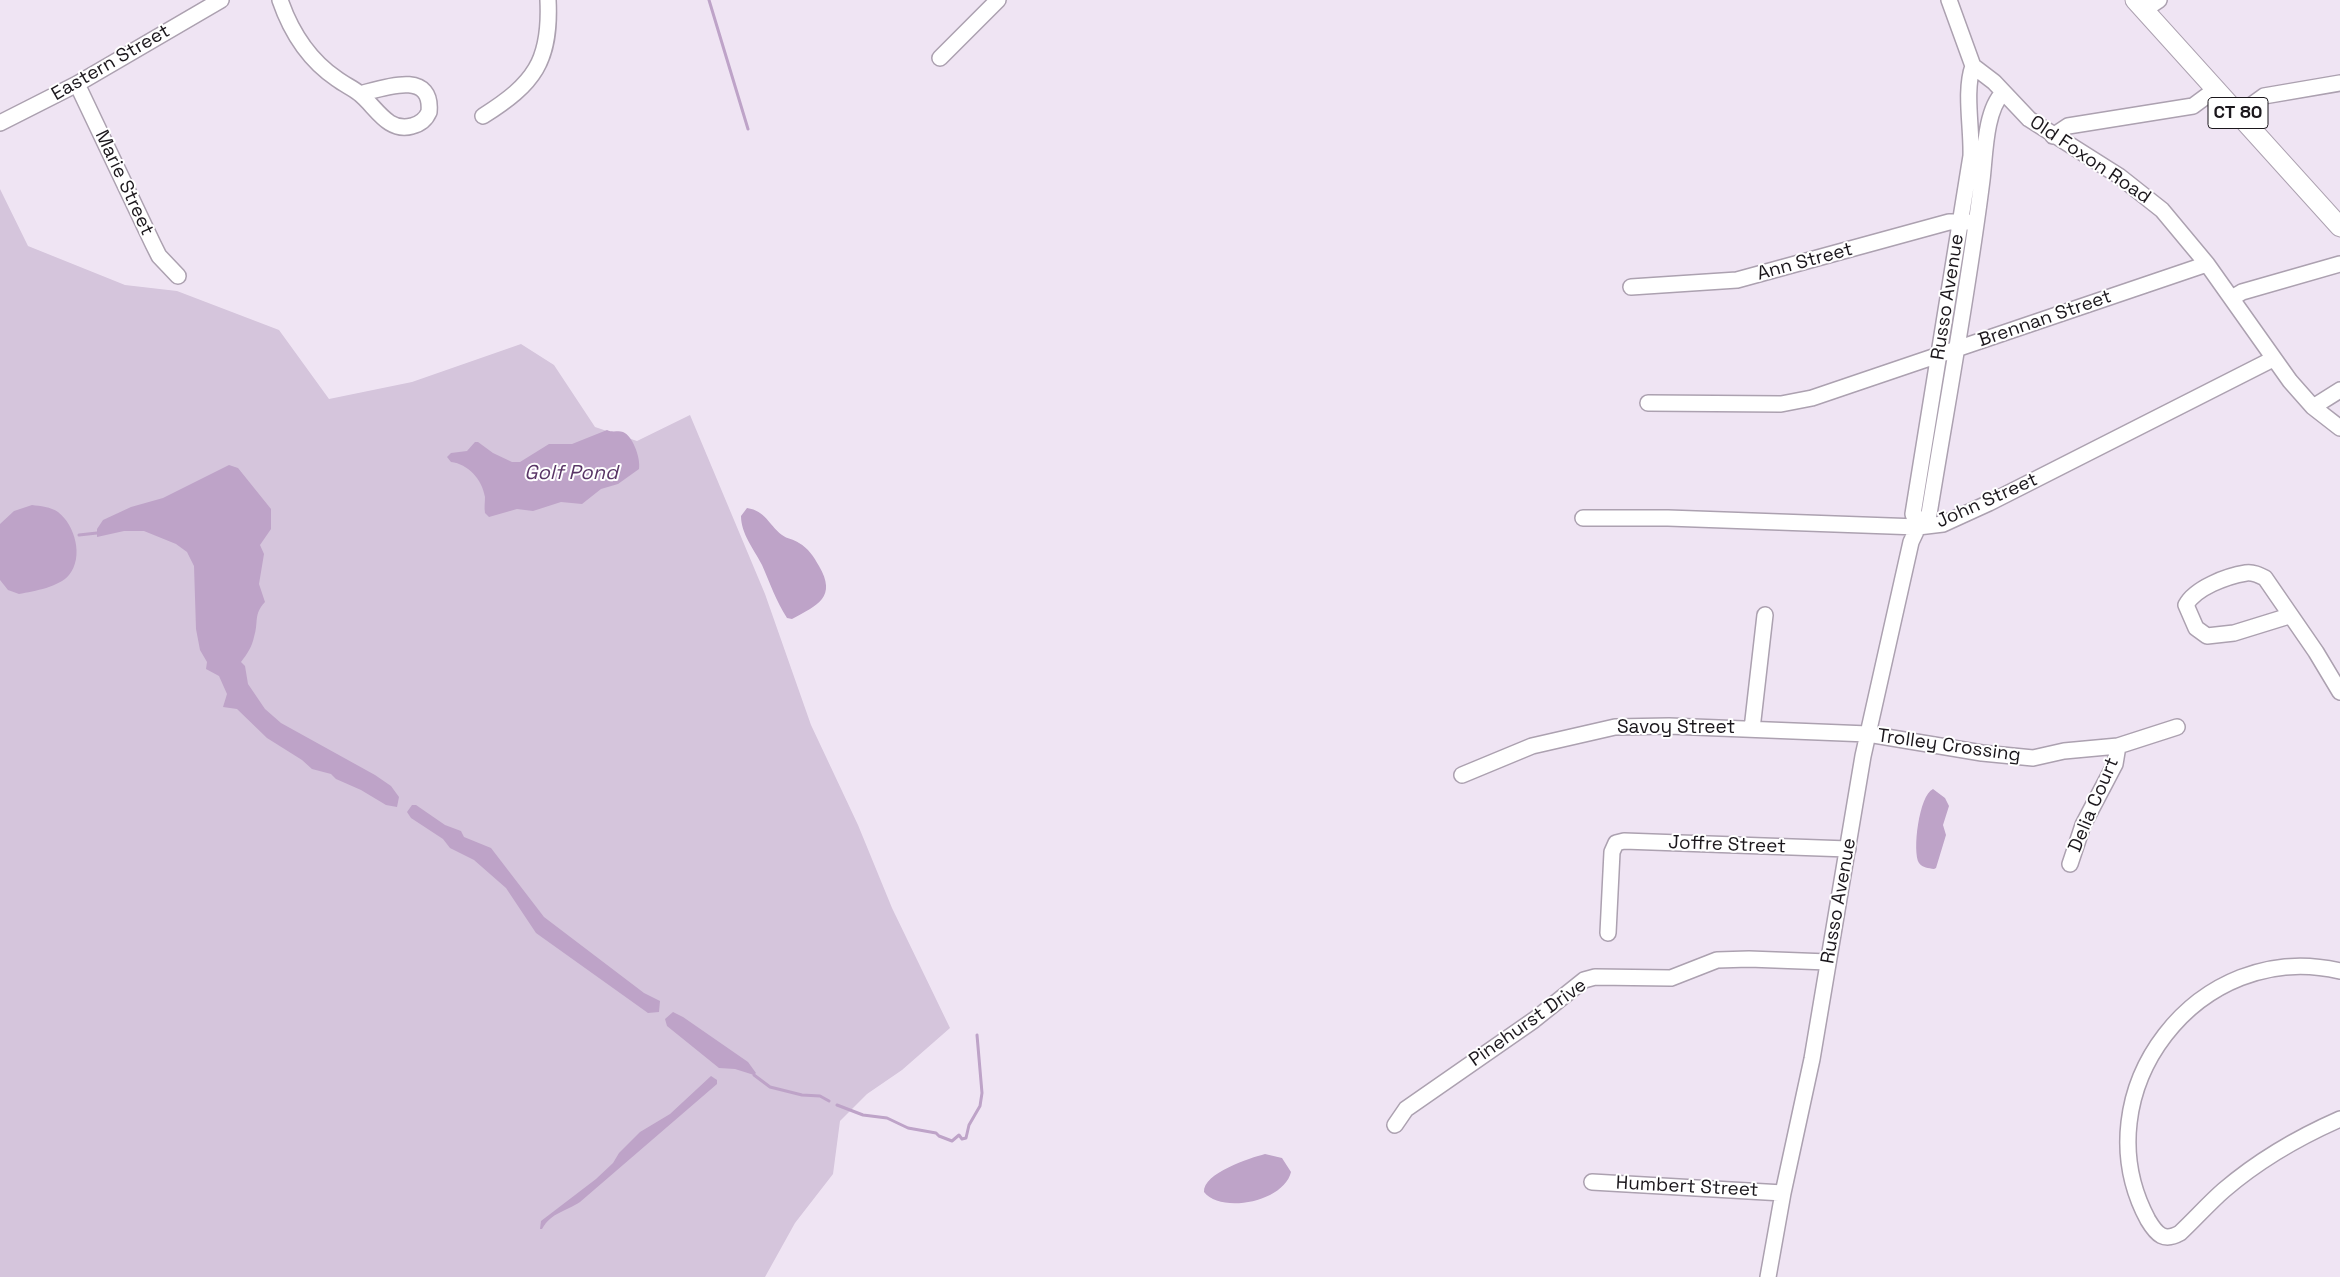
<!DOCTYPE html>
<style>
body{margin:0}
canvas{display:block;background:#efe4f3}
</style>
<canvas width="2340" height="1277"></canvas>
<script>
const g = document.querySelector('canvas').getContext('2d');
g.lineJoin = 'round';
function fillPath(path, color) {
  g.fillStyle = color;
  g.fill(path, 'evenodd');
}
function trace(path, color, width, dash) {
  g.strokeStyle = color;
  g.lineWidth = width;
  g.lineCap = dash ? 'butt' : 'round';
  g.setLineDash(dash || []);
  g.stroke(path);
}
function write(font, color, halo, rows, align = 'center') {
  g.font = font + ' "Space Grotesk",sans-serif';
  g.lineWidth = 4;
  g.setLineDash([]);
  g.textBaseline = 'middle';
  g.strokeStyle = halo;
  g.fillStyle = color;
  for (const [text, x, y, turn = 0] of rows) {
    g.save();
    g.translate(x, y);
    g.rotate((+turn || 0) * Math.PI / 180);
    g.textAlign = isNaN(turn) ? turn : align;
    if (halo) g.strokeText(text, 0, 0);
    g.fillText(text, 0, 0);
    g.restore();
  }
}
const green = new Path2D(`
 M0,189L28,246L125,285L177,291L279,330L329,399L412,382L521,344L554,365L595,427L637,441L690,415L765,594L811,725L858,825L892,908L950,1028L902,1070L867,1094L840,1121L833,1174L795,1223L765,1277H0Z`);
const water = new Path2D(`
 M607,430C613,433 618,430 623,432C633,436 641,459 639,469L618,484L601,489L582,504L561,502L533,511L517,509L489,517L485,513C484,508 485,502 485,497C482,479 468,464 451,462L447,457L451,453L467,451L475,442H478L493,453L512,462H520L549,444H572Z
 M229,465L238,468L271,509V529L260,545L264,554L259,584L265,602C253,615 259,622 254,637C252,647 247,654 241,662L245,666L248,684L265,709L281,723L375,775L391,786L399,797L397,807L386,805L361,790L336,779L331,774L312,769L302,760L267,738L237,709L223,707L227,694L219,676L206,669L207,662L200,650L196,629L194,566L187,552L176,544L144,531H124L97,537V529L103,520L131,507L163,498Z
 M32,505C40,506 51,507 58,512C75,525 84,557 69,575C59,587 35,591 19,594L8,590L0,580V524L14,511Z
 M747,508C766,511 768,524 782,535C787,539 794,539 799,543C808,548 814,557 819,566C837,597 818,605 792,619L787,618C776,601 770,583 762,565C754,549 741,534 741,516Z
 M1933,789L1945,798L1949,806L1943,825L1946,835L1936,868L1934,869C1928,868 1923,868 1919,863C1912,852 1919,795 1933,789Z
 M412,805H416L445,825L461,831L464,837L491,848L544,917L644,993L660,1001L659,1012L648,1013L536,933L506,888L474,860L450,848L443,839L411,818L407,812Z
 M673,1012L683,1017L748,1062L756,1073L754,1075L735,1069L719,1068L667,1026L665,1019Z
 M711,1076L717,1080V1084L580,1202C565,1212 552,1212 542,1229H540L541,1221L596,1179L613,1163L619,1153L640,1132L670,1114Z
 M1265,1154L1282,1158L1291,1172C1284,1202 1221,1214 1204,1192C1203,1173 1250,1158 1265,1154Z`);
const stream = new Path2D(`
 M709,0L748,129
 M79,535L97,533
 M754,1075L770,1087L802,1095L820,1096L829,1101
 M837,1105L863,1115L887,1118L908,1128L936,1133L939,1136L952,1141L959,1135L962,1139L966,1138L969,1125L980,1106L982,1093L977,1035`);
const minor = new Path2D(`
 M280,0C291,32 309,60 337,79C345,85 353,88 360,94C376,107 388,133 412,126C420,124 426,119 429,112C433,69 383,88 360,94
 M1949,0L1973,66L1994,82L2029,119L2119,176L2162,210L2207,264L2290,381L2313,407L2340,428
 M2144,10L2159,0
 M940,58L998,0
 M77,84L153,244L159,256L178,276
 M2239,114L2264,96L2340,83
 M483,116C534,84 551,61 548,0
 M0,123L77,84L221,0
 M2053,136L2068,126L2193,106L2216,89
 M1631,287L1737,280L1949,222H1969
 M2232,298L2242,292L2340,264
 M1648,403L1781,404L1812,398L2207,264
 M2313,407L2340,390
 M1583,518H1668L1918,527L1943,524L1989,503L2273,359
 M1918,527L1913,514L1971,156C1972,128 1964,91 1973,66
 M2289,616L2234,633L2207,636L2196,628L2186,605C2195,588 2227,576 2246,573C2253,572 2259,575 2265,578L2316,652L2340,692
 M1752,729L1765,615
 M1462,775L1532,746L1615,727L1669,726L1868,734L1982,753L2033,758L2064,751L2118,746L2177,727
 M2070,864L2083,825L2115,764L2118,746
 M1608,933L1612,852L1616,843L1624,841L1848,849
 M2340,971C2199,937 2079,1092 2148,1220C2157,1235 2164,1242 2180,1233C2195,1219 2209,1203 2224,1190C2259,1160 2299,1137 2340,1119
 M1395,1125L1406,1109L1534,1020L1584,980L1595,977L1671,978L1717,960L1749,959L1828,962
 M1592,1182L1783,1193
 M1768,1277L1783,1193L1812,1059L1863,756L1911,542L1918,527L1929,514C1947,403 1968,292 1982,180C1985,156 1985,110 2003,93`);
const major = new Path2D(`
 M2135,0L2340,227`);
const shields = [
 [2238,113,60]
];
const shieldNames = [
 ["CT 80",2238,113]
];
const streetNames = [
 ["Eastern Street",111,63,-30],
 ["Old Foxon Road",2090,160,34],
 ["Marie Street",124,183,65],
 ["Ann Street",1805,262,-15],
 ["Russo Avenue",1948,297,-81],
 ["Brennan Street",2045,319,-19],
 ["John Street",1987,501,-24],
 ["Savoy Street",1676,728],
 ["Trolley Crossing",1949,746,8],
 ["Delia Court",2094,805,-67],
 ["Joffre Street",1727,845,2],
 ["Russo Avenue",1839,901,-80],
 ["Pinehurst Drive",1528,1023,-35],
 ["Humbert Street",1687,1187,3]
];
const waterNames = [
 ["Golf Pond",571,474]
];
fillPath(green, '#d5c5dc');
fillPath(water, '#bea3c8');
trace(stream, '#bea3c8', 3);
trace(minor, '#aca1b0', 18);
trace(major, '#aca1b0', 21);
trace(minor, '#fff', 15);
trace(major, '#fff', 19);
for (const [x, y, w] of shields) {
  const box = new Path2D();
  box.roundRect(x - w / 2, y - 15.5, w, 31, 4);
  g.fillStyle = '#fff';
  g.fill(box);
  trace(box, '#1b171c', 1);
}
write('bold 18px', '#1b171c', null, shieldNames);
write('19px', '#1b171c', '#fff', streetNames);
write('italic 20px', '#593566', '#fff', waterNames);
</script>
